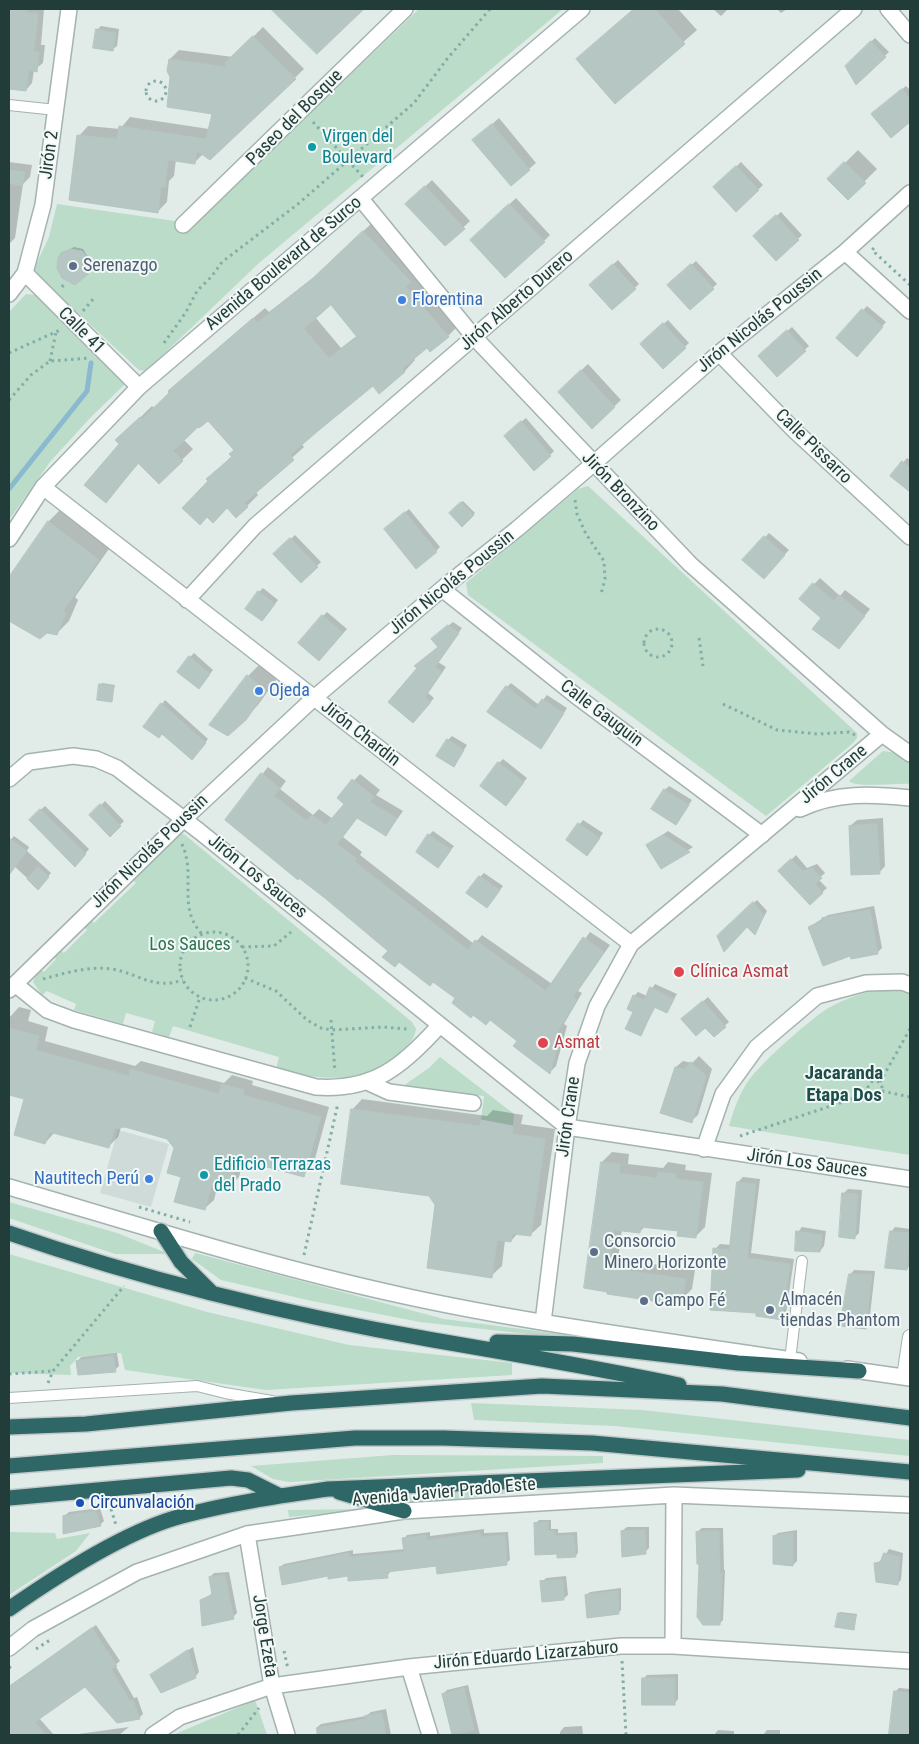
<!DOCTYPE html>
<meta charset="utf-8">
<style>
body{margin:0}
#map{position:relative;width:919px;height:1744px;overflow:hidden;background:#e1ebe8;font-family:"Roboto Condensed",sans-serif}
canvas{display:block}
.frame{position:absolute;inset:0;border:10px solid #223c39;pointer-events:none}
</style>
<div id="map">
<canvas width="919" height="1744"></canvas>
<div class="frame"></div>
</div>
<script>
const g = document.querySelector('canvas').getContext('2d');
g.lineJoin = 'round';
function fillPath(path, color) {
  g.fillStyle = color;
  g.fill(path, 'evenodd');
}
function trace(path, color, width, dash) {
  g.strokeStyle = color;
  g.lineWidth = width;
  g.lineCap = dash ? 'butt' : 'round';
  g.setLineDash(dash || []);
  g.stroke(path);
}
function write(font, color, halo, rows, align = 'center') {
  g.font = font + ' "Roboto Condensed",sans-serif';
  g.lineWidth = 4;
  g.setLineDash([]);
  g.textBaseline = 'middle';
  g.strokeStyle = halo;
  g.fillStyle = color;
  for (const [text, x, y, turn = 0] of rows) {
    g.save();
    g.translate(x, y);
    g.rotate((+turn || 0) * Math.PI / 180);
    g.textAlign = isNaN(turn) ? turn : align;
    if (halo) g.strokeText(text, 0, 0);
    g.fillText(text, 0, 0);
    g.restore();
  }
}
const built = new Path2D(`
 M118,1130L169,1144L151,1207L100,1193Z`);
const green = new Path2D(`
 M419,9H563L259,263L146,371L139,370L36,274L34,269L49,237L57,204L195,224Z
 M26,294L35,295L125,384L90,418L50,462L9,520V312Z
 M588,486L857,733V738L852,744L766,816L468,595L466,583L578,489Z
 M883,751L897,753L910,762V784C898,783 855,788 849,781Z
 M181,833L185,835L412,1022L416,1029C415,1039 407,1046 399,1053C365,1086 318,1080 276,1069L279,1057L173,1026L169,1037L152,1032L155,1021L126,1013L123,1024L74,1010L76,1004L47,991L42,995L33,982L39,968L44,972L56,959L52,955L59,949L64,953L87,930L83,926L90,919L94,923L136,883L131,878L176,835Z
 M879,989L910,992V1155L729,1126C734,1110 739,1094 749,1080C761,1063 813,1016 832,1006C847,998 863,993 879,989Z
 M440,1057L514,1114L513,1126L481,1120L484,1096L403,1086L429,1068Z
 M9,1202L117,1233L169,1254H115L9,1218Z
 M195,1253L444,1319L583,1337L582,1340L420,1322L312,1301L221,1280L192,1259Z
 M9,1254L207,1312L349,1345L512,1363V1375L266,1390L125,1370L121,1353L78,1357L70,1366L71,1375L9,1373Z
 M471,1403L642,1410L910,1440V1456L615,1426L474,1420Z
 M393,1455L603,1456V1463L289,1482L273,1479L251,1466Z
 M592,1484L411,1504L400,1496Z
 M374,1509L289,1517L288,1510Z
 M9,1532L55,1533L57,1539L90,1533L76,1551L9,1595Z
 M255,1700L267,1735H173Z`);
const shadow = new Path2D(`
 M9,9H44L41,45H45L43,63L34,70L32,83L26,90L9,87Z
 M286,9H362L317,53L279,15Z
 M634,9H678L697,30L615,102L577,59Z
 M713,9H728L721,16Z
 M777,9H787L781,13Z
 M101,26L119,29L117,46L112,50L97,30Z
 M263,27L304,69L210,159L203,154L195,162L176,159L174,176L169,181L167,202L157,212L79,136L88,126L120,129L130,117L209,129L213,113L172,77L170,59L179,50L233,57Z
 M875,38L889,52L856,83L846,66Z
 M906,86L910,90V121L891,136L877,110Z
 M499,118L536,163L529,169L474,140Z
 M858,150L877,169L848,198L829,179Z
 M9,162L32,165L30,177L23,184L15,238L9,244Z
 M741,162L763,185L736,210L715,187Z
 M432,180L470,221L445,245L407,204Z
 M516,198L550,235L544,241L478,234Z
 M781,212L802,235L776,260L755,236Z
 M375,220L459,325L448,336L428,346L414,358L415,360L404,372L373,384L301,443L304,447L255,491L258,495L247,506H228L207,479L232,456L235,450L208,419L198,425L183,439L193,449L159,483L139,463L106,501L120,444L117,440L152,406L154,408L181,380L265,308L269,312L324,269ZM332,303L358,335L341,348L315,317Z
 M74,247L83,249L91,262L88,271L75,284L65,252Z
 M618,260L639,284L612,308L595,281Z
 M696,261L717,284L690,309L669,285Z
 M867,306L886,322L861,351L838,338Z
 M668,320L689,343L663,367L641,344Z
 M792,327L809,346L777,375L764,352Z
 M588,364L621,400L592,427L566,385Z
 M526,418L554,451L550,455L509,432Z
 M907,458L910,460V490L892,476Z
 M463,501L475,513L462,525L451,513Z
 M61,509L111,546L75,597L78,600L69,621L57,633L47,631L39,637L9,620V581L48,522Z
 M409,509L440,547L436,551L390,525Z
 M769,533L789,550L767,573L744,560Z
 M295,535L321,562L301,581L275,554Z
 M820,578L840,596L845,590L870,609L839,648L822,618L801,598Z
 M263,588L278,600L266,616L259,592Z
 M327,612L347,629L323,656V616Z
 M453,622L462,628L438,662L446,667L428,693L434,698L417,718L419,667L439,647L437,635Z
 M194,653L213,670L203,683L190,657Z
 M261,663L278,677L258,705L245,719L211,725L248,676Z
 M102,683L115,685L111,701L100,685Z
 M511,683L539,705L547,695L567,708L545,743L507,687Z
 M165,700L208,739L195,755L162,733L145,727Z
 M452,736L467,745L457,761L448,740Z
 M503,759L527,778L510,800L499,763Z
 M268,767L286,781L280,789L313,815L319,809L333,819L346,804L338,798L360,774L380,790L376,795L403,811L386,835L358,817L343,837L362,852L360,855L474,944L482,935L552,984L590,932L610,945L578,991L582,993L564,1024L567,1026L556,1066L550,1072L519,1041L491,1019L456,998L389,950L327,898L226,820Z
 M669,786L692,800L676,824L665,790Z
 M105,801L124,821L110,835L91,815Z
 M45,806L89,849L79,861L30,820Z
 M883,818L885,866L879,873L850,826L857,820Z
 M583,820L603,833L591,850L567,840Z
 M433,831L454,846L438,866L429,835Z
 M668,831L693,847L662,868L648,845Z
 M14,836L29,847L27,851L51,873L38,888L13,865L9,871V842Z
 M796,855L807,868L817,864L825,873L818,879L827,888L810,903L780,871Z
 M484,873L503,886L491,902L480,877Z
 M757,900L767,911L755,934L747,925L718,936Z
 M874,906L882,948L877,953L851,954L809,927L828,915Z
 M655,984L677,994L667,1012L656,1006L641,1034L635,1011L634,996L638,992L647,996Z
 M708,997L729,1022L714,1035L705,1026L687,1016Z
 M19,1007L31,1010L28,1021L48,1027L45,1041L135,1066L141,1061L224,1083L232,1075L253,1081L252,1085L329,1107L313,1166L303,1175L244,1159L239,1177L229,1187L218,1184L214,1200L204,1209L183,1176L175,1147L168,1138L125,1126L121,1127L118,1137L108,1147L55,1132L45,1143L25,1098L9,1094V1018Z
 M699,1056L712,1069L698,1115L691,1121L676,1067L683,1061L692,1063Z
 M362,1099L487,1116L493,1110L523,1115L521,1124L555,1129L541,1225L530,1235L518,1233L511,1241L505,1240L502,1266L491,1276L430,1195L352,1110Z
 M612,1152L629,1154L628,1164L663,1168L668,1162L686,1165L685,1170L712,1173L705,1227L695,1237L679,1230L645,1226L640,1232L622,1229L618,1259L695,1270L692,1289L682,1299H678L674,1303L586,1287L602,1162Z
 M743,1177L760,1179L751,1253L794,1259L786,1313L781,1318L758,1312L715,1249L720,1244L731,1245L738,1182Z
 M848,1189L862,1190L859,1233L855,1237L844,1193Z
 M802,1227L826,1231L824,1246L820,1251L798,1232Z
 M895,1227L910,1229V1265L907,1269L891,1232Z
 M854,1270L875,1271L869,1324L865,1328L850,1275Z
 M117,1353L119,1366L115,1370L77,1362L81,1357Z
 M100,1508L104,1521L100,1525L64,1516L69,1512Z
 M539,1520H551V1529H558V1533L577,1532L578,1553L575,1556L558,1553L535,1524Z
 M627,1527H649V1548L645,1552L622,1531Z
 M702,1528H723L724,1570H725L723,1620L719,1624L700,1563L697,1532Z
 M484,1529V1533L508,1532L510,1560L506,1563L437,1565L391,1571L387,1576L329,1575L280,1567L284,1564L353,1550V1554L405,1549L404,1539L407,1535L430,1532V1536Z
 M797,1530V1561L793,1565L774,1537L778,1533Z
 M889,1549L903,1553L901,1580L897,1584L875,1564L883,1559Z
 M229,1572L237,1613L233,1617L201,1600L213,1593L210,1577L214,1573Z
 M566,1576L568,1595L563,1599L542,1582L546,1578Z
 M621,1588V1610L618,1613L586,1595L590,1592Z
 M840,1612L857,1614L854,1629L839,1613Z
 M96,1625L120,1661L115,1665L134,1698L137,1697L143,1714L139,1718L85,1685L39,1718L54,1735H9V1686Z
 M193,1647L199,1672L195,1677L156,1672Z
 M678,1674V1699L674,1704L643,1679L647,1675Z
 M468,1685L480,1735H453L443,1694L447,1690Z
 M899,1688L910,1689V1735H894L895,1692Z
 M386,1709L391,1735H318L316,1728L321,1724L366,1716L371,1712Z
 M582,1726L583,1735H560V1732L564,1727Z
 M129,1727L119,1735H71Z
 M718,1730L734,1731V1735H714Z
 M767,1730H780V1735H763Z`);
const stream = new Path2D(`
 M9,489L87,391L91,363`);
const building = new Path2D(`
 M9,9H27L26,12L38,14L34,51L39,52L37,72L29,70L26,91L9,89Z
 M271,9H364L317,54Z
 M634,9H655L685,44L615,104L576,59Z
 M96,29L116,33L113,51L93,48Z
 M253,36L296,79L210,160L197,151L195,164L168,160L165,187H161L158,213L69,200L77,135L117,139L119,126L206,139L212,114L167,107L170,77L167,71L169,59L225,67L226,62Z
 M871,41L886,57L856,85L845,66Z
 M902,89L910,99V122L891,138L871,114Z
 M492,124L530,170L511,186L472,140Z
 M844,162L866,183L848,200L827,179Z
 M736,166L759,190L736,212L713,187Z
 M9,170L25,172L22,186L9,183Z
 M425,186L465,229L445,246L405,204Z
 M509,204L545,242L505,278L470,240Z
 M776,215L799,240L776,261L753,236Z
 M363,231L411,282L406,287L449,337L430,352L427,348L402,369L405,372L379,394L373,386L318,431L290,455L294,460L244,503L248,507L236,518L227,508L213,523L207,517L200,525L182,508L208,481L206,479L232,457L229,454L234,450L208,421L199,428L198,427L173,451L183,461L159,484L138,463L106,503L84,485L119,444L115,440L140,417L142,419L169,393L168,391L253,318L257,323L311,280ZM331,305L357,337L329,358L304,329Z
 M71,249L82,251L89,259L90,264L87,275L75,285L62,278L57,268L58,258L61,253Z
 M613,264L636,289L612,310L589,285Z
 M691,264L714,289L690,310L667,285Z
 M862,309L883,327L857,357L836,338Z
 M663,323L686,348L663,369L640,344Z
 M787,330L806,351L777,377L758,356Z
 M581,370L615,407L592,429L558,392Z
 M521,421L551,456L534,471L504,436Z
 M902,461L910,468V492L890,476Z
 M461,502L474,515L462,527L449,513Z
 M405,512L437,552L416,569L384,529Z
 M48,521L99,560L63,611L66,613L57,635L47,633L40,639L9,621V577Z
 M764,536L785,555L764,579L742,560Z
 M290,538L318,567L301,583L273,554Z
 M813,583L834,601L839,595L865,616L839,649L812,629L821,618L799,599Z
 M258,591L275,604L262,621L245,609Z
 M322,615L343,633L319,661L298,643Z
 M448,625L459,633L435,667L442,672L425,697L431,702L413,723L388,702L417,668L414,666L438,647L431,639Z
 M189,656L210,674L199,689L177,672Z
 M247,675L266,691L246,720L228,736L209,725Z
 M99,684L114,686L112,702L97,700Z
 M506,686L535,709L542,699L564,713L541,749L487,712Z
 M161,703L206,743L192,760L162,734L159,738L143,727Z
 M447,739L464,750L454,767L436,756Z
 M498,762L524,782L506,806L480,786Z
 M261,773L280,788L274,796L307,821L312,815L326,825L344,804L337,798L352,779L374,797L370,802L397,818L386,836L357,818L337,844L357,859L355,862L468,950L475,940L546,991L583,937L604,952L573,997L577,1000L558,1031L561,1033L550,1074L513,1046L517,1041L490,1020L486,1025L473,1015L471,1018L452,1003L455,998L433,982L430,986L399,962L395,967L382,957L388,951L326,899L299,878L298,880L225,820Z
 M664,789L689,805L676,825L651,809Z
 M100,804L121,826L110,837L89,815Z
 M40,809L86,854L75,867L29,820Z
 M578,823L600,838L587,856L566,840Z
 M877,824L880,874L851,875L849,826Z
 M428,834L451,850L438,868L416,852Z
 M663,835L690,852L661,869L646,845Z
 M9,838L27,851L9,875Z
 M791,859L803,871L812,868L822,878L815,884L823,893L810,905L778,871Z
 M38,867L49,877L38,890L27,879Z
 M479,876L500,890L487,908L466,893Z
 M753,902L764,915L755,935L747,927L724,952L717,936Z
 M870,910L878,954L851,959L850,956L823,966L808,927L824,920L822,918Z
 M650,987L674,999L667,1013L654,1007L641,1036L625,1029L633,1012L627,1009L633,995L644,1000Z
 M703,1001L726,1027L714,1037L705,1028L696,1036L681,1019Z
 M9,1028L39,1036L36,1050L129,1076L130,1069L219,1094L221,1084L244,1090L243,1095L321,1117L304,1177L238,1159L230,1188L212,1184L205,1210L174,1202L181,1177L167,1173L174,1148L167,1139L125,1127L114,1129L109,1148L49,1132L45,1144L14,1135L24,1099L9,1095Z
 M691,1062L706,1076L692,1123L660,1113L675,1067L684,1069Z
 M351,1109L480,1126L481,1120L513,1126L512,1134L545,1139L531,1236L512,1234L511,1242L497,1240L492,1278L427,1268L435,1205L429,1196L341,1184Z
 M601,1162L620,1164L619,1173L657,1178L658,1172L676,1174V1179L703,1182L696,1238L677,1236L678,1231L641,1227L640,1233L614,1230L609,1268L686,1279L682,1300L675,1299L674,1304L607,1294V1292L584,1288Z
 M737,1182L756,1184L747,1258L790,1264L782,1320L756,1316V1313L710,1310L713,1248L729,1250Z
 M842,1193L858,1194L855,1239L839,1237Z
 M796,1231L822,1235L820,1252L795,1251Z
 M890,1231L910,1233L907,1270L885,1268Z
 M849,1274H872L866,1329L840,1326Z
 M113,1356L116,1372L78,1375L76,1361Z
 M96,1511L101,1526L63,1534V1516Z
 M548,1522V1531H555V1536L574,1535L576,1557L557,1558V1554L535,1555L534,1523Z
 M645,1530L646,1554L622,1557L621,1531Z
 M719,1531L720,1573H722L720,1625H703L697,1617L699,1564H697L696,1532Z
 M480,1533L481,1537L505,1535L507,1565L437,1574L436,1566L387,1572L388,1578L348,1581V1576L328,1579V1576L282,1585L279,1567L349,1553L350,1557L404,1552L402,1538L426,1535L427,1540Z
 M793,1533V1566L773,1564V1536Z
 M884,1553L900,1557L898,1585L876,1582L874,1563L880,1562Z
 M225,1575L234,1619L202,1626L200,1600L212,1595L209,1577Z
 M563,1580L564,1600L542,1602L540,1581Z
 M618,1591L619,1614L587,1618L585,1595Z
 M838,1613L856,1616L854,1630L835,1627Z
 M92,1628L117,1666L111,1669L130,1701L133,1700L140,1719L117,1723L85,1687L35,1722L46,1735H9V1687Z
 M188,1650L196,1678L161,1693L150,1675Z
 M642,1678H675V1705H642Z
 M464,1688L474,1730L452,1735L442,1694Z
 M894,1691L910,1693V1735L889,1734Z
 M382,1713L386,1735H317V1728L366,1719L365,1716Z`);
const path = new Path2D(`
 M146 91a10 10 0 1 1 20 0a10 10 0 1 1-20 0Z
 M313,122L363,177
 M874,248L872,250L910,285
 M62,287L66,282
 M83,311L94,298
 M164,343L186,312L197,291L212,276L222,262L298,204L414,103L447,59L490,9
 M9,353L60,330
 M50,361L56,332
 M9,400L31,375L50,361L90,358
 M575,500L577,514L586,534L604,561L605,579L601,594
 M644 643a14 14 0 1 1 28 0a14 14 0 1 1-28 0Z
 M699,638L703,666
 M723,704L777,730L818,734L849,732L855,735
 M182,844C197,878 176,907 203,935
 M180 966a34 34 0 1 1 68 0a34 34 0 1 1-68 0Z
 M242,947L274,946L291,932
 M245,978L276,991L307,1020L321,1028L332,1030L383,1027L407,1029
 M43,979C65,973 88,966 112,969C140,974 153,990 183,980
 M331,1020L335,1072
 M190,1027L200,997
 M868 1088a7 7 0 1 1 14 0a7 7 0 1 1-14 0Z
 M880,1082L910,1029
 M882,1091L910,1097
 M740,1136L870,1093
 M139,1207L190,1222
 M304,1255L338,1103
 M9,1374L53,1371
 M48,1383L53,1371L124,1286
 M111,1509L116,1525
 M36,1649L50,1640
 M284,1651L288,1669
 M622,1661L626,1735
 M9,1668L14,1664
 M238,1735L259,1708`);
const service = new Path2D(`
 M9,105L56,110
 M790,1360L802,1261
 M9,1398L197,1386L225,1393L272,1401`);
const pedestrian = new Path2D(`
 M904,1377L910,1337`);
const minor = new Path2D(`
 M361,199L474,337L690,564L882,734L910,754
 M183,225L405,9
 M845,252L910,311
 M25,273L139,387
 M9,294L25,273L43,205L69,9
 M719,353L795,431L910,537
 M43,487L631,944
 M442,589L575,695L762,835
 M187,600L255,526L854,9
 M9,779L29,762L73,756L96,759L117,768L199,831L567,1127L910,1179
 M800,809C837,792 871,794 910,798
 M15,984L47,1010L74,1020L316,1087C373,1091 402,1067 439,1026
 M9,990L184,819L314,698L449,583L517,529L593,464L719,353L845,252L910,193
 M367,1082L389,1092L473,1103
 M704,1149L723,1094L757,1047L817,996L866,983L902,982L910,985
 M543,1322L567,1127L577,1063L597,1006L631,944L882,734
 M247,1534L272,1686L287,1735
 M673,1646L674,1495
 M9,1648L33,1629L137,1572L247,1534L404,1511L674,1495L910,1505
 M409,1667L430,1735
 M153,1735L180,1717L272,1686L409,1667L621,1646H673L910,1661`);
const tertiary = new Path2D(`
 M888,9L910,35
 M9,539L43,487L139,387L582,9
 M9,1187C142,1226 274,1268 409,1297C538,1325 669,1341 799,1361
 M847,1369L910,1378`);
const motorway = new Path2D(`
 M161,1231L181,1262L211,1292
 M9,1233C147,1281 290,1315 433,1340C515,1354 597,1368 679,1385
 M497,1342L573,1344L738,1363L859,1371
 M9,1427L86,1424L291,1403L542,1386L722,1394L910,1418
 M9,1466L355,1438H443L592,1443L910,1472
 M339,1492L404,1511
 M9,1498L231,1478L248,1480L280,1496
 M9,1609C55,1577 128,1530 182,1516C230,1503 280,1496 328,1489L798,1470`);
const markers = [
 [312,147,5,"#0f9aa8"],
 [73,266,5,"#5c6f8a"],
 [402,300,5,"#3f7fe0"],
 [259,691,5,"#3f7fe0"],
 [679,972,6,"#e0444e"],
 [543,1043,6,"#e0444e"],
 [204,1175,5,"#0f9aa8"],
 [149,1179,5,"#3f7fe0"],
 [594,1252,5,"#5c6f8a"],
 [644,1301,5,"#5c6f8a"],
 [770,1310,5,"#5c6f8a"],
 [80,1503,5,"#1a4fb4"]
];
const streetNames = [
 ["Paseo del Bosque",295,118,-45],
 ["Jirón 2",50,155,-82],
 ["Avenida Boulevard de Surco",284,264,-40],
 ["Jirón Alberto Durero",517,301,-41],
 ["Jirón Nicolás Poussin",760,321,-39],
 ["Calle 41",81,331,45],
 ["Calle Pissarro",813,447,44],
 ["Jirón Bronzino",620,492,46],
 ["Jirón Nicolás Poussin",452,583,-39],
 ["Calle Gauguin",601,714,37],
 ["Jirón Chardin",360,734,38],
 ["Jirón Crane",834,775,-40],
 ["Jirón Nicolás Poussin",150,852,-44],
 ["Jirón Los Sauces",257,877,39],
 ["Jirón Crane",569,1117,-82],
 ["Jirón Los Sauces",807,1164,8],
 ["Avenida Javier Prado Este",444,1493,-5],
 ["Jorge Ezeta",264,1636,81],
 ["Jirón Eduardo Lizarzaburo",526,1656,-5]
];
const cultureNames = [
 ["Virgen del",322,137],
 ["Boulevard",322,158],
 ["Edificio Terrazas",214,1165],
 ["del Prado",214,1186]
];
const serviceNames = [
 ["Serenazgo",83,266],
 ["Consorcio",604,1242],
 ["Minero Horizonte",604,1263],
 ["Almacén",780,1300],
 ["tiendas Phantom",780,1321],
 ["Campo Fé",654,1301]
];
const shopNames = [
 ["Florentina",412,300],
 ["Ojeda",269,691],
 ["Nautitech Perú",139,1179,"right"]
];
const parkNames = [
 ["Los Sauces",190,945]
];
const healthNames = [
 ["Clínica Asmat",690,972],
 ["Asmat",554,1043]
];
const transitNames = [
 ["Circunvalación",90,1503]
];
const neighbourhoodNames = [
 ["Jacaranda",844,1074],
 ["Etapa Dos",844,1096]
];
fillPath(built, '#cfdbd8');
fillPath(green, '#badcc9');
fillPath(shadow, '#0003');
trace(stream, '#8ab9d0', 5);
fillPath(building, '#b6c6c2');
trace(building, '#b4c5c1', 1);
trace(service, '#a4b3b0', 12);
trace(pedestrian, '#a4b3b0', 16);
trace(minor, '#a4b3b0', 18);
trace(tertiary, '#a4b3b0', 18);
trace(motorway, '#c1c8c8', 18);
trace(path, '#82aea8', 3, [2.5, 4]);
trace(service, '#fff', 10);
trace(pedestrian, '#fff', 14);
trace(minor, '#fff', 15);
trace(tertiary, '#fff', 15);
trace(motorway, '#2e6765', 15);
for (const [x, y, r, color] of markers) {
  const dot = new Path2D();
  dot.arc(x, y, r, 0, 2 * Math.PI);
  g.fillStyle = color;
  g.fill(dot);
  trace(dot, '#f1f8f6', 2);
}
write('18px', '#223c39', '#f1f8f6', streetNames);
write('18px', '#0d838f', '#f1f8f6', cultureNames, 'left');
write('18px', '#4e5e75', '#f1f8f6', serviceNames, 'left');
write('18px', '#366cbe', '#f1f8f6', shopNames, 'left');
write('18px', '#2d7253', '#f1f8f6', parkNames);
write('18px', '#be3a42', '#f1f8f6', healthNames, 'left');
write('18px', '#164399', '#f1f8f6', transitNames, 'left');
write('bold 19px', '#1e4d4a', '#f1f8f6', neighbourhoodNames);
</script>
